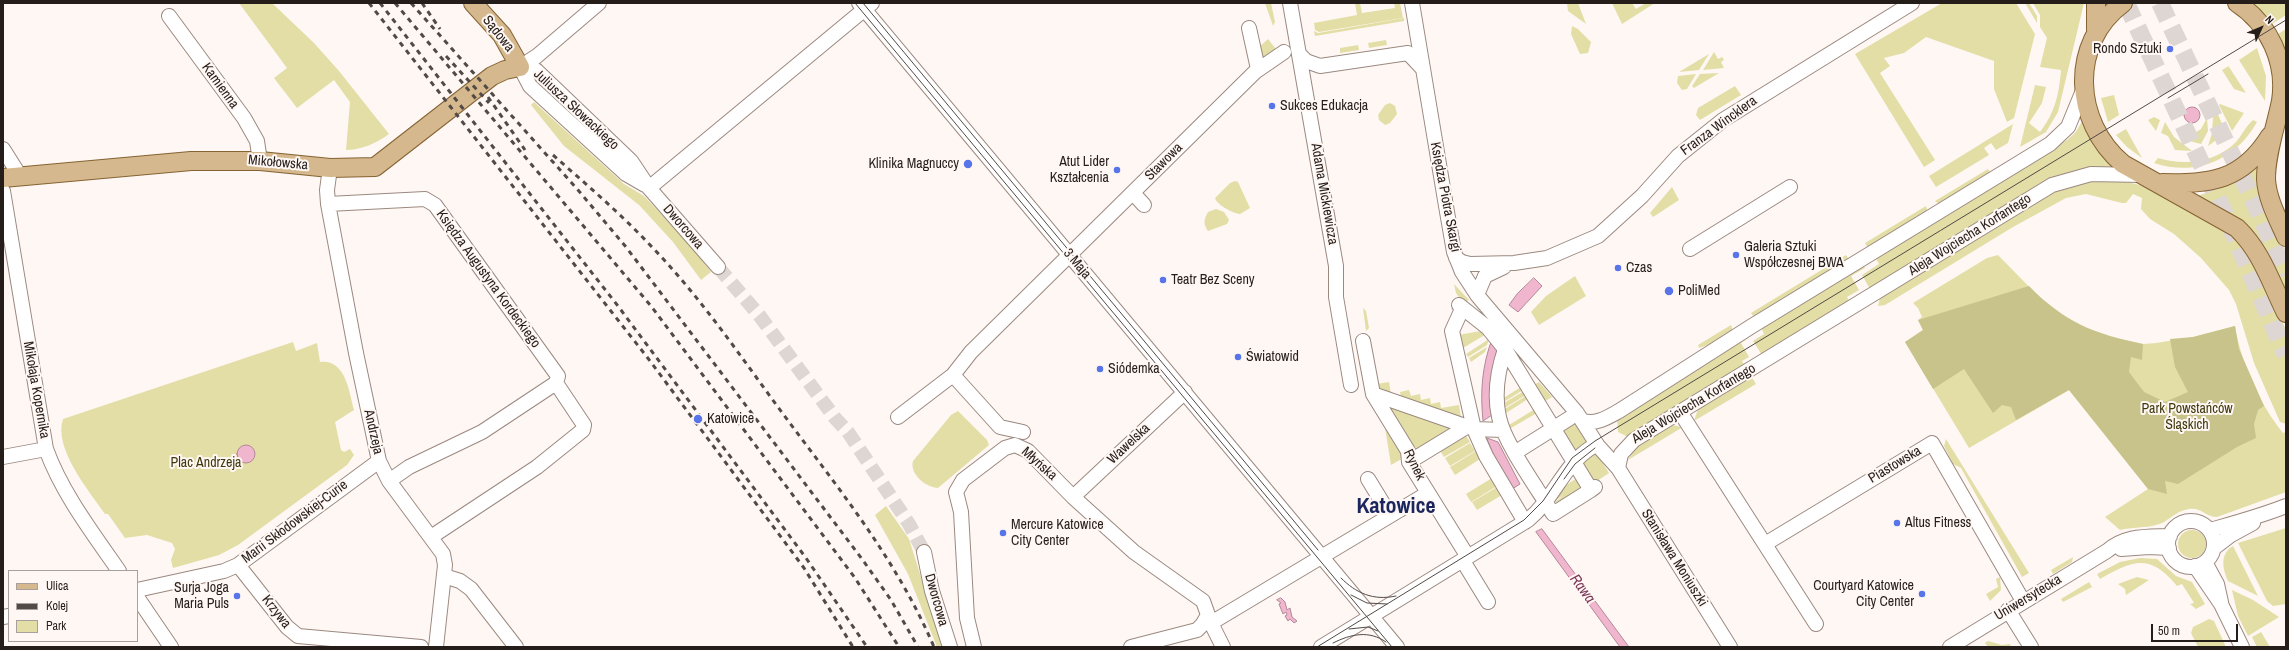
<!DOCTYPE html>
<meta charset="utf-8">
<style>
body{margin:0}
#map{position:relative;width:2289px;height:650px;overflow:hidden;background:#fff7f3;font-family:"Archivo Narrow",sans-serif}
canvas{display:block}
.frame{position:absolute;inset:0;border:4px solid #251d1a;pointer-events:none}
.legend{position:absolute;left:8px;top:570px;width:130px;height:72px;box-sizing:border-box;background:#fff7f3;border:1px solid #a8a09c;margin:0;padding:5px 7px;list-style:none;font-size:12px;color:#251d1a}
.legend li{display:flex;align-items:center;gap:8px;height:20px}
.legend b{width:20px;border:1px solid #a8a09c}
.north{position:absolute;left:2241px;top:8px;width:40px;height:40px;-webkit-text-stroke:3px #fff7f3;paint-order:stroke;rotate:46deg;font-size:11px;font-weight:700;line-height:16px;text-align:center;color:#251d1a}
.north::after{content:'';display:block;margin:auto;width:14px;height:18px;background:#251d1a;clip-path:polygon(50% 0,100% 100%,50% 72%,0 100%)}
.scale{position:absolute;left:2151px;top:624px;width:87px;height:18px;box-sizing:border-box;border:2px solid #251d1a;border-top:0;padding-left:5px;font-size:12px;line-height:14px;white-space:nowrap;color:#251d1a;-webkit-text-stroke:3px #fff7f3;paint-order:stroke}
</style>
<div id="map">
<canvas width="2289" height="650"></canvas>
<div class="frame"></div>
<ul class="legend">
<li><b style="height:5px;background:#d5b88d"></b>Ulica</li>
<li><b style="height:5px;background:#524a47"></b>Kolej</li>
<li><b style="height:11px;background:#e3dea6"></b>Park</li>
</ul>
<div class="north">N</div>
<div class="scale">50 m</div>
</div>
<script>
const g = document.querySelector('canvas').getContext('2d');
g.lineJoin = 'round';
function fillPath(path, color) {
  g.fillStyle = color;
  g.fill(path, 'evenodd');
}
function trace(path, color, width, dash) {
  g.strokeStyle = color;
  g.lineWidth = width;
  g.lineCap = dash ? 'butt' : 'round';
  g.setLineDash(dash || []);
  g.stroke(path);
}
function write(font, color, halo, rows, align = 'center') {
  g.font = font + ' "Archivo Narrow",sans-serif';
  g.lineWidth = 4;
  g.setLineDash([]);
  g.textBaseline = 'middle';
  g.strokeStyle = halo;
  g.fillStyle = color;
  for (const [text, x, y, turn = 0] of rows) {
    g.save();
    g.translate(x, y);
    g.rotate((+turn || 0) * Math.PI / 180);
    g.textAlign = isNaN(turn) ? turn : align;
    if (halo) g.strokeText(text, 0, 0);
    g.fillText(text, 0, 0);
    g.restore();
  }
}
const green = new Path2D(`
 M239,3H272L314,43L339,71L389,134C377,143 361,150 346,150L350,102L334,80L297,108L274,78L287,68Z
 M1265,3H1271L1275,22L1273,26Z
 M1355,3H1360L1362,13L1395,8L1394,3H1400L1403,18L1319,32L1315,30L1314,23L1357,15Z
 M1567,3H1578L1586,24L1568,11Z
 M1612,3H1632L1636,9L1646,3H1655L1622,24Z
 M1942,3H2016L2035,34L2014,118L2007,122L1994,89V61L1926,37L1904,53L1884,58L1890,66L1880,73L1935,160L1924,167L1855,54Z
 M2025,3H2029L2037,16V23Z
 M2033,3H2084L2058,112L2046,132L2020,147L2035,85L2046,87L2042,103L2029,123L2040,132C2055,113 2059,94 2061,70L2040,67L2047,38L2040,27V15Z
 M2248,3H2286V15L2269,26Z
 M1404,18V21L1315,36L1314,31L1318,33Z
 M1572,26L1578,29L1591,42L1588,53L1580,54L1571,34Z
 M2286,29V62L2275,36Z
 M1268,39L1279,53L1258,60L1255,51Z
 M1386,40L1387,45L1369,48L1368,43Z
 M1358,45L1359,50L1340,53V48Z
 M2257,48L2266,76L2265,101L2239,60Z
 M1714,52L1718,59L1722,57L1724,60L1721,62L1724,68L1703,70Z
 M1709,54L1699,70L1679,72Z
 M2229,66V67L2246,93L2234,89L2222,70Z
 M1719,73L1694,88L1692,86L1700,74Z
 M1696,74L1687,89L1682,90L1677,83L1678,76Z
 M1735,86L1741,95L1700,120L1696,115L1698,108Z
 M2114,95L2119,115L2108,122L2101,98Z
 M534,102L624,184L644,196L691,246L711,272L701,280L673,242L639,205L564,146L531,105Z
 M1390,103L1395,106L1397,114L1390,123L1385,125L1379,120L1378,115L1385,105Z
 M2213,103L2226,133L2208,146L2212,133L2213,117L2210,110Z
 M2220,104L2244,113L2232,131L2219,105Z
 M2154,117L2160,120L2156,131L2148,120Z
 M2207,118L2208,131L2201,144L2186,140L2176,131L2193,134L2201,129Z
 M2083,120L2114,167L2083,169L2052,178L1870,289L1862,275L1879,264L1875,257L2067,140L2075,133Z
 M2253,120L2257,122C2236,160 2196,177 2154,163L2158,158C2185,166 2215,163 2236,142C2242,135 2246,126 2253,120Z
 M2165,122L2174,137L2192,151L2175,150L2168,136L2161,133Z
 M2013,124L2008,143L1996,150L1991,143L1984,148L1989,155L1936,187L1929,176Z
 M2126,129L2142,158L2127,147L2116,135Z
 M2260,164L2267,208L2286,252V297L2272,266L2197,196L2235,183Z
 M1988,169L1992,175L1942,206L1935,201Z
 M2097,180L2123,181L2144,186L2236,236L2258,266L2286,330V424L2280,422L2254,363L2236,304L2229,290L2201,258L2174,234L2150,219L2141,209L2142,198L2133,194L2126,203H2122L2086,194L2066,198L2013,227L1885,305L1878,306L1880,298L2047,194L2065,186Z
 M1235,181L1238,182L1250,208L1240,214C1232,213 1217,205 1215,198L1230,183Z
 M1672,187L1679,200L1653,217L1650,213Z
 M1926,206L1928,212L1869,250L1865,243Z
 M1216,209L1224,212L1229,220L1227,224L1208,231C1203,224 1204,219 1208,212Z
 M1846,255L1849,260L1756,320L1751,313Z
 M1998,255L2041,299L2076,324L2111,337L2143,344L2156,343L2193,337L2235,326C2241,363 2259,403 2283,433L2286,432V492L2217,517C2206,517 2201,507 2189,509C2174,511 2168,523 2156,525C2145,528 2132,527 2120,530L2105,517L2148,489L2069,390L1969,448L1905,342L1923,330L1918,320L1922,317L1918,308L1913,303L1987,258Z
 M1863,265L1865,268L1851,276L1859,290L1847,297L1851,304L1762,355L1753,341L1764,334L1761,327Z
 M1575,276L1586,296L1539,325L1531,312L1546,296Z
 M1454,284L1469,300L1463,303L1456,293Z
 M1363,308L1366,311L1369,328L1366,331Z
 M1731,325L1733,331L1725,339L1699,348L1698,345Z
 M1487,330L1488,333L1463,348L1458,335Z
 M1747,336L1748,338L1741,343L1749,357L1742,361L1746,368L1628,437L1618,432L1617,418Z
 M1489,339L1487,345L1468,357L1466,354Z
 M293,342L296,351L317,343L320,362C346,359 349,392 354,410L335,422L341,450L344,452L350,449L354,455L347,465L238,545L219,555L173,568L171,560L175,549L172,543L147,535L125,538L108,514H105C89,491 53,448 63,419Z
 M1487,347L1485,352L1471,362L1469,358Z
 M1751,376L1756,384L1694,421L1698,409Z
 M1389,382L1391,394L1378,390L1377,384Z
 M1539,382L1552,397L1544,402L1534,385Z
 M1521,387L1523,390L1502,403V399Z
 M1409,390L1411,396L1420,394L1421,400L1430,398L1431,404L1440,402L1441,408L1459,405L1461,418L1401,398L1400,392Z
 M1524,391L1526,395L1503,409L1502,404Z
 M1526,396L1528,399L1503,415V410Z
 M1387,405L1454,427L1415,451Z
 M1535,409L1537,413L1511,428L1509,425Z
 M958,411L987,440L989,445L938,488C927,488 909,474 913,461L951,415Z
 M1384,421L1405,457L1391,465Z
 M1573,422L1589,441L1574,452L1561,430Z
 M1671,425L1683,427L1628,460L1637,446Z
 M1465,434L1470,442L1444,457L1439,449Z
 M1946,439L2029,573L2022,577L1961,468L1953,464L1944,446Z
 M1470,443L1475,451L1450,466L1445,458Z
 M1476,451L1480,459L1455,475L1450,467Z
 M1595,451L1609,473L1594,483L1581,462Z
 M1492,478L1497,486L1471,502L1466,494Z
 M1577,478L1583,487L1557,504L1556,501L1563,496L1555,500L1563,487Z
 M1497,487L1502,495L1477,510L1472,502Z
 M886,506L909,539L943,647H937L908,574L875,515Z
 M2286,528V604L2273,606L2267,601L2238,543Z
 M2178 544a14 14 0 1 1 28 0a14 14 0 1 1-28 0Z
 M2233,546L2258,596L2228,581C2223,570 2219,554 2233,546Z
 M2073,557L2072,562L2053,574L2051,570Z
 M2140,558L2157,559L2176,576L2192,582L2205,604L2196,609L2190,604L2194,603L2182,584L2177,586C2150,553 2133,560 2100,579L2097,574L2120,562Z
 M2000,577L2001,590L1990,601L1986,594L1998,587L1996,579Z
 M2137,577L2149,580L2126,595L2125,589L2118,584Z
 M2089,582L2092,587L2063,602L2061,599Z
 M2232,590L2253,600L2279,617L2248,636L2238,616Z
 M2209,619L2214,621L2226,647H2198L2191,633L2193,627Z
 M2261,632L2270,647H2257L2252,637Z
 M1988,641L2002,645L2010,644L2011,647H1988L1985,643Z`);
const forest = new Path2D(`
 M2029,286C2064,322 2094,334 2143,344L2142,360L2131,357L2129,372L2144,392L2165,402L2188,392L2175,367L2170,339L2193,337L2235,326L2239,349L2264,406L2258,410L2254,424L2256,438L2237,447L2178,484L2165,481L2167,494L2148,489L2069,390L2016,420L2011,407L2002,405L1993,413L1964,369L1933,389L1905,342L1923,330L1918,320Z`);
const water = new Path2D(`
 M2184 115a8 8 0 1 1 16 0a8 8 0 1 1-16 0Z
 M1534,278L1542,286L1518,312L1509,305L1517,294Z
 M1492,339L1498,349L1492,415L1483,421C1480,392 1482,366 1492,339Z
 M1487,438L1498,442L1520,484L1512,489L1496,462Z
 M237 454a9 9 0 1 1 18 0a9 9 0 1 1-18 0Z
 M1542,529L1629,647H1620L1536,532Z
 M1281,598L1285,602L1287,610L1290,608L1292,617L1297,621L1294,623L1290,619L1288,621L1285,616L1287,615L1286,612L1283,614L1279,604L1281,603L1277,600Z`);
const minorTunnel = new Path2D(`
 M718,267L759,315L835,418L848,432L909,524L924,552`);
const majorTunnel = new Path2D(`
 M2126,3L2225,214L2286,355
 M2160,3L2255,204L2286,275`);
const minor = new Path2D(`
 M859,3L1397,647
 M1290,3L1336,266V297L1351,385
 M1412,3L1446,206L1454,252L1462,272L1477,295L1577,413L1598,446L1618,468L1730,647
 M169,16L244,118L257,141L260,161
 M1249,28L1258,69
 M1300,55L1306,61L1320,66L1408,53L1422,68
 M520,67L533,68L537,71L631,161L649,188L718,267
 M520,67L530,86L626,174L645,185
 M520,67L537,56L599,3
 M3,149L20,176
 M330,168L327,190L328,204L356,353L379,461L389,481L443,554L445,565L436,647
 M649,188L872,3
 M3,191L46,449C62,493 92,532 119,571
 M1133,193L1144,205
 M328,204L425,199L435,205L558,376L556,383
 M1690,249L1790,187
 M1456,258L1462,262L1470,264L1514,263L1547,258L1598,236L1642,196L1678,156L1723,120L1912,3
 M1477,295L1485,276L1504,267
 M1459,305L1488,328L1505,349L1591,490L1595,487
 M1462,309L1452,331L1474,429L1486,456L1525,522
 M1363,341L1373,394L1474,429L1503,430
 M1505,349C1498,370 1494,395 1499,417C1504,443 1538,489 1553,514L1591,490
 M1373,394L1408,451L1409,462L1468,557
 M1680,412L1816,624
 M898,417L953,375
 M1583,421C1596,425 1608,417 1619,411L1752,326L2050,144L2068,127L2084,88
 M1023,432L1000,427L953,375L971,352L1255,72L1284,52
 M1516,452L1570,418
 M3,457L46,449
 M1409,462L1468,426
 M1618,468L1621,454L1634,440L2052,185L2091,174L2142,175
 M1368,479L1390,515
 M389,481L409,467L482,432L556,383L584,425L583,430L537,467L431,537
 M1073,497L1185,392
 M2168 544a23 23 0 1 1 46 0a23 23 0 1 1-46 0Z
 M2210,530C2235,523 2261,516 2286,506
 M1765,544L1932,443L2023,601
 M2214,548L2231,535L2253,523
 M2121,549L2149,547L2169,548
 M924,552L932,591L950,647
 M1463,561L1488,602
 M2205,562L2217,584L2221,602
 M238,565L287,627L298,636L421,647
 M2195,566L2221,604L2242,647
 M444,576L460,581L471,589L516,647
 M137,590L224,571L238,565L379,461
 M137,597L171,647
 M2008,610L2031,647
 M3,617L9,616
 M974,647L967,618L961,512L956,492L963,480L1005,448L1015,445L1028,451L1073,497L1134,552L1203,601L1208,615L1202,625L1197,630L1131,647
 M1223,647L1211,623L1428,493
 M1321,647L1528,520C1554,499 1563,465 1592,447
 M1950,647L2107,551C2126,535 2145,537 2170,536`);
const major = new Path2D(`
 M2123,3C2069,43 2073,122 2123,164L2237,228C2262,252 2271,283 2286,313
 M2237,3C2269,24 2287,62 2281,101C2276,126 2266,153 2266,179C2267,199 2278,219 2286,237
 M2096,30V3
 M3,178L191,161H260L330,168L375,167L492,76L505,70L520,67L502,35L473,3
 M2162,183C2211,184 2242,181 2270,136`);
const tram = new Path2D(`
 M855,3L1392,647
 M863,3L1318,550
 M2168,98L2208,74
 M1564,479L1575,464L1595,448
 M1341,578C1356,593 1373,601 1396,596
 M1351,595L1367,603L1387,604
 M1349,629L1368,627L1378,631
 M1333,643C1351,634 1369,630 1386,642
 M1317,647L1524,520L1543,501L1572,458L1595,441L2286,20`);
const rail = new Path2D(`
 M369,3L647,357L804,568L853,647
 M380,3L618,306L806,558L867,647
 M395,3L651,306L855,578L899,647
 M411,3L578,190L626,247L862,559L891,600L918,647
 M422,3L440,29
 M446,56L489,103
 M488,97L525,150
 M553,155C587,185 621,214 652,247C706,303 749,369 795,430C847,499 900,567 934,647`);
const markers = [
 [2170,49,4,"#5774e9"],
 [1272,106,4,"#5774e9"],
 [968,164,5,"#5774e9"],
 [1117,170,4,"#5774e9"],
 [1736,255,4,"#5774e9"],
 [1618,268,4,"#5774e9"],
 [1163,280,4,"#5774e9"],
 [1669,291,5,"#5774e9"],
 [1238,357,4,"#5774e9"],
 [1100,369,4,"#5774e9"],
 [698,419,5,"#5774e9"],
 [1897,523,4,"#5774e9"],
 [1003,533,4,"#5774e9"],
 [1922,594,4,"#5774e9"],
 [237,596,4,"#5774e9"]
];
const streetNames = [
 ["Sądowa",498,34,52],
 ["Kamienna",220,86,54],
 ["Juliusza Słowackiego",576,110,43],
 ["Franza Wincklera",1719,126,-36],
 ["Stawowa",1164,162,-45],
 ["Mikołowska",278,163,5],
 ["Adama Mickiewicza",1324,194,80],
 ["Księdza Piotra Skargi",1445,197,79],
 ["Dworcowa",683,227,49],
 ["Aleja Wojciecha Korfantego",1970,235,-32],
 ["3 Maja",1077,264,50],
 ["Księdza Augustyna Kordeckiego",488,279,54],
 ["Mikołaja Kopernika",36,390,80],
 ["Aleja Wojciecha Korfantego",1694,404,-31],
 ["Andrzeja",373,432,77],
 ["Wawelska",1129,444,-43],
 ["Młyńska",1039,464,42],
 ["Rynek",1414,465,64],
 ["Piastowska",1895,465,-31],
 ["Marii Skłodowskiej-Curie",295,522,-37],
 ["Stanisława Moniuszki",1674,558,58],
 ["Uniwersytecka",2028,598,-31],
 ["Dworcowa",936,600,74],
 ["Krzywa",276,612,52]
];
const poiNames = [
 ["Rondo Sztuki",2162,49,"right"],
 ["Sukces Edukacja",1280,106],
 ["Atut Lider",1109,162,"right"],
 ["Kształcenia",1109,178,"right"],
 ["Klinika Magnuccy",959,164,"right"],
 ["Galeria Sztuki",1744,247],
 ["Współczesnej BWA",1744,263],
 ["Czas",1626,268],
 ["Teatr Bez Sceny",1171,280],
 ["PoliMed",1678,291],
 ["Światowid",1246,357],
 ["Siódemka",1108,369],
 ["Katowice",707,419],
 ["Altus Fitness",1905,523],
 ["Mercure Katowice",1011,525],
 ["City Center",1011,541],
 ["Courtyard Katowice",1914,586,"right"],
 ["City Center",1914,602,"right"],
 ["Surja Joga",229,588,"right"],
 ["Maria Puls",229,604,"right"]
];
const parkNames = [
 ["Park Powstańców",2187,409],
 ["Śląskich",2187,425],
 ["Plac Andrzeja",206,463]
];
const waterNames = [
 ["Rawa",1582,589,54]
];
const townNames = [
 ["Katowice",1396,507]
];
fillPath(green, '#e3dea6');
fillPath(forest, '#c8c38b');
fillPath(water, '#f0b6ce');
trace(water, '#b38898', 1);
trace(minorTunnel, '#ded6d2', 14, [14, 7]);
trace(majorTunnel, '#ded6d2', 18, [18, 9]);
trace(minor, '#9b8980', 16);
trace(major, '#856333', 20);
trace(minor, '#fff', 14);
trace(major, '#d5b88d', 18);
trace(tram, '#524a47', 1);
trace(rail, '#524a47', 3, [5, 5]);
for (const [x, y, r, color] of markers) {
  const dot = new Path2D();
  dot.arc(x, y, r, 0, 2 * Math.PI);
  g.fillStyle = color;
  g.fill(dot);
  trace(dot, '#fff7f3', 1.5);
}
write('14px', '#251d1a', '#fff7f3', streetNames);
write('14px', '#251d1a', '#fff7f3', poiNames, 'left');
write('14px', '#3e390d', '#fff7f3', parkNames);
write('italic 15px', '#7b3657', '#fff7f3', waterNames);
write('bold 22px', '#1a265d', '#fff7f3', townNames);
</script>
